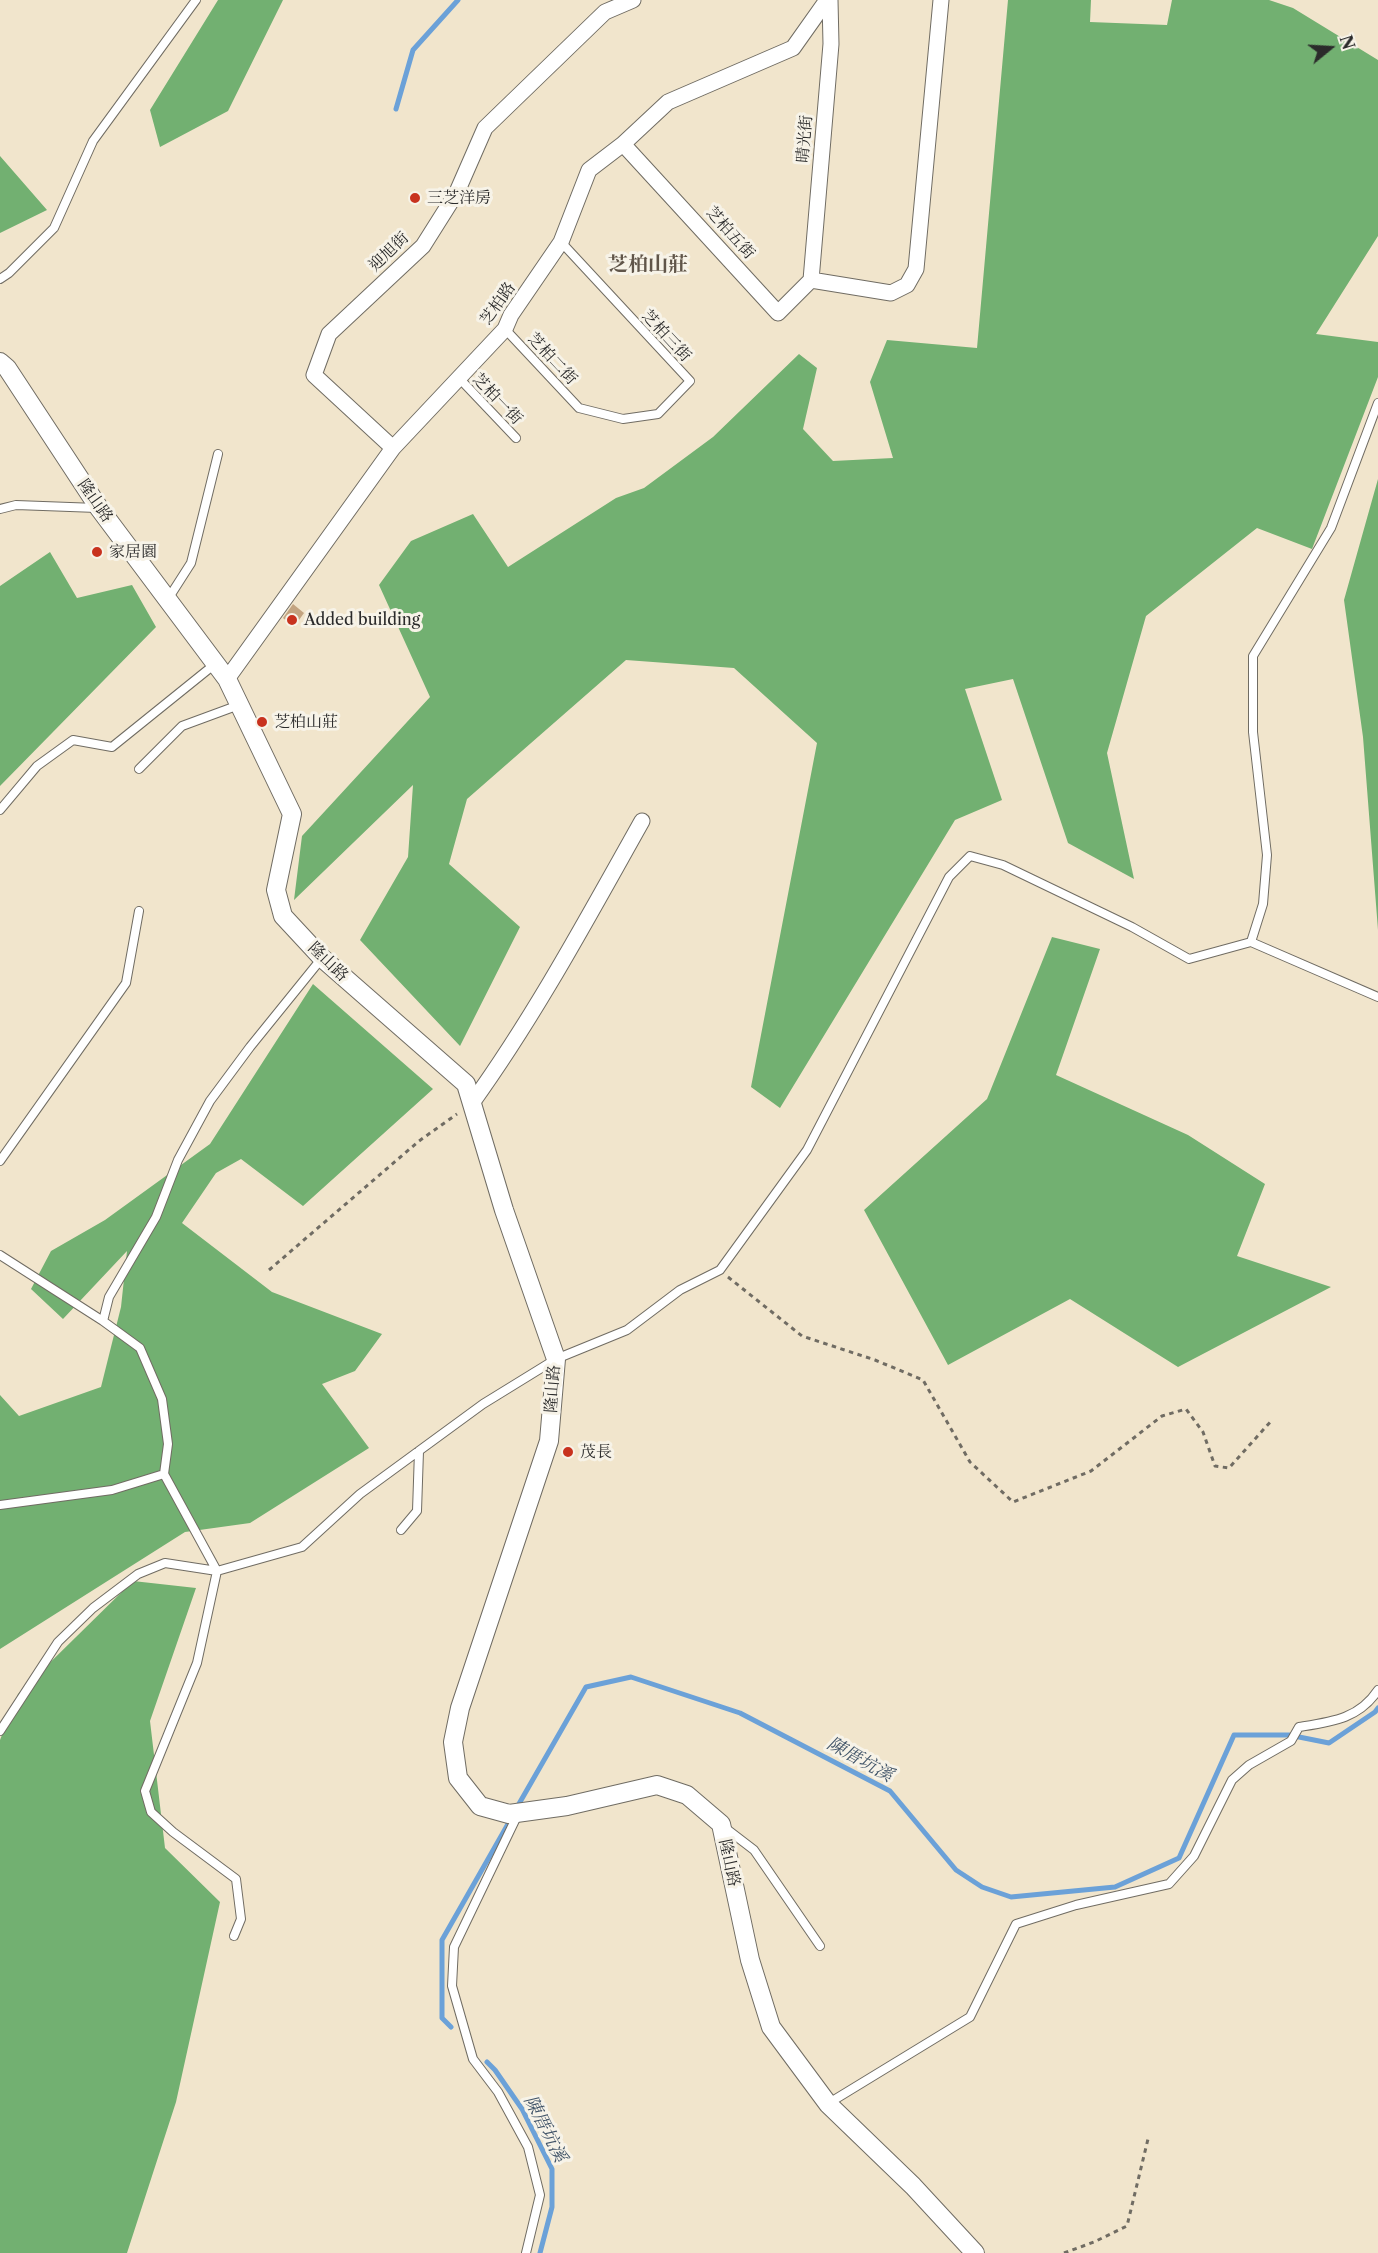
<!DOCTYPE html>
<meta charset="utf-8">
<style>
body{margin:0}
#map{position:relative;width:1378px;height:2253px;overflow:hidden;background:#f1e5cc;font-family:"Libre Caslon Text",serif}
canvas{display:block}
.north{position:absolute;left:1300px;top:18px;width:60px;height:60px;-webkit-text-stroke:4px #f7f3e8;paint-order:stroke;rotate:72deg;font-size:16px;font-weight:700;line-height:24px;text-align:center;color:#2b2b2b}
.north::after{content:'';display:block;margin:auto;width:21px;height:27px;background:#2b2b2b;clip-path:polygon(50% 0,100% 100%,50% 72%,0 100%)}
</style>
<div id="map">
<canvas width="1378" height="2253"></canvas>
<div class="north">N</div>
</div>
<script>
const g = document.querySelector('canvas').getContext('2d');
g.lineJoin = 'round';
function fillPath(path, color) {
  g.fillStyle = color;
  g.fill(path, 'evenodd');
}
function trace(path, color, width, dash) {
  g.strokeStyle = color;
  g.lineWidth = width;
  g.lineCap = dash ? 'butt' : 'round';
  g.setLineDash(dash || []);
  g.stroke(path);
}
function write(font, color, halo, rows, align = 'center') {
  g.font = font + ' "Libre Caslon Text","Noto Serif TC",serif';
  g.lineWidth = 6;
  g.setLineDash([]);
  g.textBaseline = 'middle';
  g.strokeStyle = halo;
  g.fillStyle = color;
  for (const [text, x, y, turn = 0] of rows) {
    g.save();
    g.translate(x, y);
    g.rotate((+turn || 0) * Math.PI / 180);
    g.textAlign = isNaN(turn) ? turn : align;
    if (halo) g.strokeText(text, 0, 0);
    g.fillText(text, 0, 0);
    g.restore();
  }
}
const forest = new Path2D(`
 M218,0H283L228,111L160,147L150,110Z
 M1008,0H1091L1090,22L1167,25L1172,0H1269L1293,8L1378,60V236L1316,334L1378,342V377L1312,549L1257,528L1146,616L1107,753L1134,879L1068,843L1013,679L965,689L1002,800L955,820L780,1108L751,1087L817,743L734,668L626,660L467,799L449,864L520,927L460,1046L360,940L408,857L413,785L294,900L302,836L430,697L379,585L411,541L473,514L508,567L616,498L644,488L713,437L799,354L817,368L803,429L833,461L893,458L870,382L887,340L977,348Z
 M0,156L47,210L0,233Z
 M1378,479V930L1363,737L1344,600Z
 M50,552L77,598L132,585L156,627L0,786V586Z
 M1052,937L1100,949L1056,1075L1188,1135L1265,1184L1237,1256L1331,1287L1178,1367L1070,1299L948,1365L864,1210L987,1099Z
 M313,984L433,1089L303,1206L241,1159L216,1173L182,1223L272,1292L382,1334L355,1371L322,1384L369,1448L250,1523L185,1532L0,1649V1395L19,1416L101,1387L121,1307L127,1251L63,1319L31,1289L51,1251L105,1220L210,1144Z
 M133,1581L196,1588L150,1721L165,1848L220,1902L176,2102L127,2253H0V1740L18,1694Z`);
const stream = new Path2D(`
 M396,109L413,50L458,0
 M516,1809L586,1687L631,1677L740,1713L890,1791L956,1870L982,1887L1011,1897L1115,1887L1179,1858L1234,1735H1289L1329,1743L1375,1712L1378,1708
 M451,2027L442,2018V1940L512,1817
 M487,2062L495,2070L522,2109L552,2169V2207L540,2253`);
const building = new Path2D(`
 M293,604L304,613L294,627L283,618Z`);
const path = new Path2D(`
 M269,1270L419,1141L457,1114
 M728,1277L802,1336L875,1360L923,1380L970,1462L1013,1502L1091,1471L1162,1416L1186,1409L1203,1432L1215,1466L1229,1468L1272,1420
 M1064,2253L1094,2242L1127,2226L1148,2139`);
const service = new Path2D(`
 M0,279L9,273L54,228L93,141L196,0
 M505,329L579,408L623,419L658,414L690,381L561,242
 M459,378L516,438
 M0,509L16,505L97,508
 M168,599L191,563L218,454
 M139,769L182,726L239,705
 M0,810L37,766L73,740L112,747L215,664
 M1251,942L1378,997
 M0,1161L126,983L139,911
 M0,1255L103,1321
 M0,1505L112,1490L164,1474
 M401,1530L417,1511L419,1451
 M0,1731L58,1642L93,1608L138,1574L165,1563L217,1571L302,1547L360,1494L483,1404L556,1359L627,1330L680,1290L720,1270L807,1150L949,877L970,856L1003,865L1132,927L1189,959L1251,942L1263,904L1267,855L1253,732V656L1331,528L1378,403
 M518,1814L454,1947L452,1986L473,2059L498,2092L528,2147L540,2195L526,2253
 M724,1827L754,1850L820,1946
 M234,1936L241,1919L236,1879L173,1832L151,1812L145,1791L197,1663L217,1571L164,1474L168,1444L162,1399L140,1348L103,1321L109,1297L156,1217L178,1160L210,1101L250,1047L322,958
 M829,2103L970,2017L1016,1924L1076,1905L1169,1884L1194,1856L1232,1780L1249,1765L1291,1741L1299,1727C1331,1722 1359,1719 1378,1690`);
const minor = new Path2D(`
 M623,144L778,313L811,280
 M811,280L891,293L907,285L916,269L941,0
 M811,280L831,44L830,0
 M393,448L314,375L329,334L423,246L457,192L485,128L605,12L633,0
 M227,679L393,448L505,329L511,315L561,242L589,170L623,144L668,102L793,48L827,0
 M472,1103C536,1014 588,917 642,821`);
const tertiary = new Path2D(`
 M0,362L7,368L99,508L227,679L292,814L276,890L283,916L322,958L466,1084L504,1210L556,1359L549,1441L460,1708L453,1742L458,1778L480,1806L509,1814L567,1806L657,1785L687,1795L721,1824L750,1960L771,2027L828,2104L913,2186L975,2253`);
const markers = [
 [415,198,6,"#c8321e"],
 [97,552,6,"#c8321e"],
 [292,620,6,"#c8321e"],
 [262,722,6,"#c8321e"],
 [568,1452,6,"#c8321e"]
];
const streetNames = [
 ["晴光街",805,139,-85],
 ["芝柏五街",730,233,48],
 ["迎旭街",389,252,-44],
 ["芝柏路",498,304,-55],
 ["芝柏三街",666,336,47],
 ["芝柏二街",552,359,47],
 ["芝柏一街",497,399,46],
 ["隆山路",95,501,55],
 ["隆山路",328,962,44],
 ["隆山路",553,1389,-86],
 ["隆山路",729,1863,78]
];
const poiNames = [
 ["三芝洋房",427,198],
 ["家居園",109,552],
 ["Added building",304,620],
 ["芝柏山莊",274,722],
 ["茂長",580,1452]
];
const waterNames = [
 ["陳厝坑溪",860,1760,29],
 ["陳厝坑溪",545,2129,63]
];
const quarterNames = [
 ["芝柏山莊",648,265]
];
fillPath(forest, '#72b071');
trace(stream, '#6ba1d8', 5);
fillPath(building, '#c3a481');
trace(service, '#706c63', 10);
trace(minor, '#706c63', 17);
trace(tertiary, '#706c63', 20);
trace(path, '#706c63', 3, [4.5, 4.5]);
trace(service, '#fff', 8);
trace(minor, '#fff', 15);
trace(tertiary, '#fff', 18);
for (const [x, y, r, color] of markers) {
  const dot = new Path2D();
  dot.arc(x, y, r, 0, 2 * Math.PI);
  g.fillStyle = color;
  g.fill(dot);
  trace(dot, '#f7f3e8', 2);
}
write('16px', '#2b2b2b', '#f7f3e8', streetNames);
write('16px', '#2b2b2b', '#f7f3e8', poiNames, 'left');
write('italic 18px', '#415468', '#f7f3e8', waterNames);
write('bold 20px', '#605549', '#f7f3e8', quarterNames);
</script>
